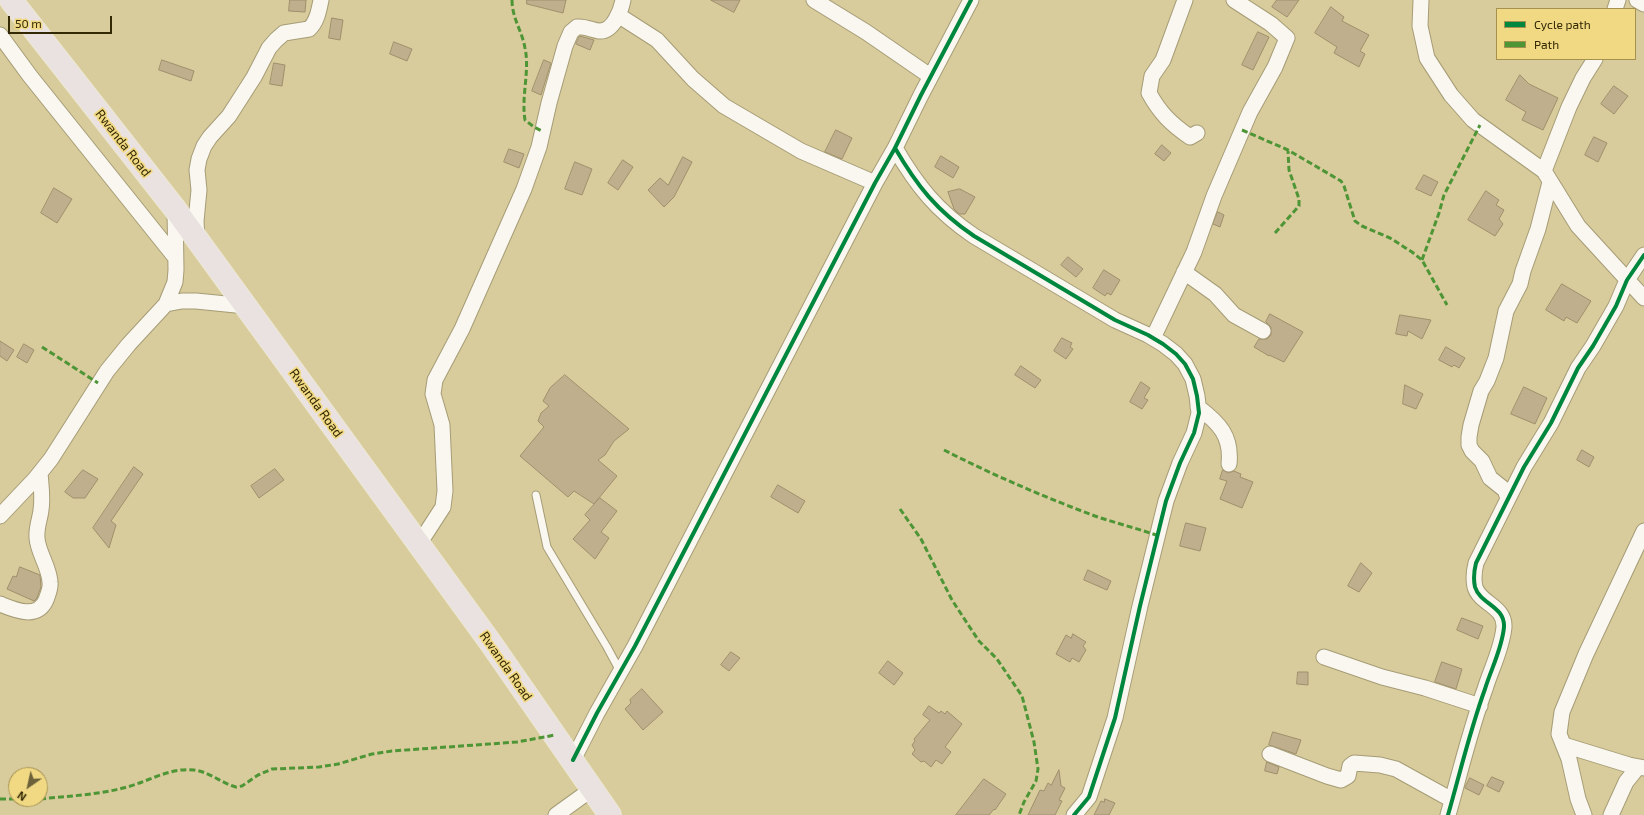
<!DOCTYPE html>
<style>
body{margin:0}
#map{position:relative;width:1644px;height:815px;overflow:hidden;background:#d8cb9c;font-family:"Exo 2",sans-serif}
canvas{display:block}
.legend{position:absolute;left:1496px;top:8px;width:140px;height:52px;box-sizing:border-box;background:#f1d984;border:1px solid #a59250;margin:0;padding:5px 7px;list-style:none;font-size:12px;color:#322803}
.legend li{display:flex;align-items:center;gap:8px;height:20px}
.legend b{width:20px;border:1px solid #a59250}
.north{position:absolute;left:8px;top:767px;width:40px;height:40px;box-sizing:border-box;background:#f1d984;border:1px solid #a59250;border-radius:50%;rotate:214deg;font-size:11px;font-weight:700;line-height:16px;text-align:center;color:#322803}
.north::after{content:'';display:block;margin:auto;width:14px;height:18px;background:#6c6139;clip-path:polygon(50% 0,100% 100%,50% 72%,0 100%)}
.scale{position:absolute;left:8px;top:16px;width:104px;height:18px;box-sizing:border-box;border:2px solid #322803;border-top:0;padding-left:5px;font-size:12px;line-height:14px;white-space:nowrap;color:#322803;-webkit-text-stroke:3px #f1d984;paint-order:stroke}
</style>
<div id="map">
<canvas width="1644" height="815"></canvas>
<ul class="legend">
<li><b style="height:5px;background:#00873e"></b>Cycle path</li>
<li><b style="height:5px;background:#4e9536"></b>Path</li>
</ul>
<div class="north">N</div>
<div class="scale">50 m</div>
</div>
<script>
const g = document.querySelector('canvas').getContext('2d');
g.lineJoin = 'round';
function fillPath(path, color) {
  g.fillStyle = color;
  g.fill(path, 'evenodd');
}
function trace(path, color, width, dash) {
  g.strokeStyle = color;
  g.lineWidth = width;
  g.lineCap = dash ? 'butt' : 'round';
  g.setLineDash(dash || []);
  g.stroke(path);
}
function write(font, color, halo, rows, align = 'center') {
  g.font = font + ' "Exo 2",sans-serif';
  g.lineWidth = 3.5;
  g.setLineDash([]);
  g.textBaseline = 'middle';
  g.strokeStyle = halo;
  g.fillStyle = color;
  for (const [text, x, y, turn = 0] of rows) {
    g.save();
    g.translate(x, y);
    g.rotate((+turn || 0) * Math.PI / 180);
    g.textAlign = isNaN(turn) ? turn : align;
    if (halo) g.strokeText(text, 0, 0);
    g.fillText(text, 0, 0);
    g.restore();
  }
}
const building = new Path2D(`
 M290,0H306L305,12L289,11Z
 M527,0H566L563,13L527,4Z
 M711,0H740L734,12Z
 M1277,0H1299L1287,17L1272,7Z
 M1331,7L1344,17L1342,21L1369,35L1360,51L1365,54L1359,67L1334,53L1337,47L1315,33Z
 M332,18L343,20L340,40L329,38Z
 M1258,32L1269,37L1253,70L1242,65Z
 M580,36L594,40L590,50L576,44Z
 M394,42L412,49L407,61L390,54Z
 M162,60L194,71L191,81L159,70Z
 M544,60L551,63L541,95L532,91Z
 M274,63L285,65L282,86L270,84Z
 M1520,75L1529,84L1558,98L1543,130L1522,120L1526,112L1506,100Z
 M1614,86L1628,96L1614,114L1601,104Z
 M836,130L852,138L842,159L825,152Z
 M1594,137L1607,143L1598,162L1585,155Z
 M1162,145L1171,153L1164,161L1155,154Z
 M509,149L524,154L519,168L504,162Z
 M941,156L959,167L953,178L935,167Z
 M683,157L692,162L674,197L664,207L648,190L660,178L668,185Z
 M623,160L633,167L618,190L608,183Z
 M575,162L592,169L582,195L565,189Z
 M1424,175L1438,182L1431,196L1416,189Z
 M54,188L72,199L57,223L41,213Z
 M960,189L975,197L965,214H959L954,209L948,192Z
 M1486,191L1499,200L1496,205L1504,210L1499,219L1503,224L1495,236L1468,220Z
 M1218,212L1224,215L1220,227L1213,224Z
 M1068,257L1083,269L1076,277L1061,265Z
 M1104,270L1120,280L1111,295L1107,293L1105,296L1093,288Z
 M1562,284L1591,301L1577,323L1566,317L1564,321L1546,310Z
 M1270,314L1303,332L1284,362L1269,355V356L1254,347L1259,339H1267L1271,335V327L1266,322Z
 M1400,315L1431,320L1422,339L1408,331L1407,336L1396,334Z
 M1062,338L1072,343L1070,347L1073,349L1066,359L1054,351Z
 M0,341L14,350L7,361L0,356Z
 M24,344L34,350L27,363L17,357Z
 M1446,347L1465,358L1459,368L1454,365L1452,367L1439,360Z
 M1021,366L1041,380L1035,388L1015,375Z
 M565,375L629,429L614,441L605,455L598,460L617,476L594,504L574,491L568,497L520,456L544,427L538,421L541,413L549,406L543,401L550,388Z
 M1141,382L1150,388L1144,398L1148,400L1142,409L1130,402Z
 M1405,385L1423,394L1416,409L1403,404Z
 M1524,387L1547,398L1535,424L1511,414Z
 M1582,450L1594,457L1589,467L1577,460Z
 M134,467L143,474L111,521L116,525L109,548L93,528Z
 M275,469L284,480L259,498L251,486Z
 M83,470L98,479L85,498H73L65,492Z
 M1223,470L1228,473L1234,471L1241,474L1240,477L1253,482L1242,508L1220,499L1227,481L1220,479Z
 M778,485L805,501L798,513L771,497Z
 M600,498L617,511L601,532L609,538L595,559L573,539L590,520L585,515Z
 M1186,523L1206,528L1200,551L1180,546Z
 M1361,563L1372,573L1359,592L1348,586Z
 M20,567L40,575L41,587L37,598L34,601L7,589L13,576L16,577Z
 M1088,570L1111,581L1107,590L1084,580Z
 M1462,618L1483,626L1478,639L1457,630Z
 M1073,634L1086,642L1083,646L1086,650L1079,662L1072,658L1070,662L1056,654L1066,635L1071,638Z
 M731,652L740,658L729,671L721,665Z
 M888,661L903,673L894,685L879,673Z
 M1442,662L1462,669L1456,689L1435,682Z
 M1298,672H1308V685L1297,684Z
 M642,689L663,712L643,730L625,709L631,703L630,700Z
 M929,706L939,713L941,711L945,714L947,711L962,724L945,747L951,752L942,764L936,760L931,767L924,761L921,762L912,754L915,750L912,745L915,741L914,739L930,720L923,715Z
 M1273,732L1301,740L1296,754L1269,745Z
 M1267,762L1279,767L1277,774L1265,771Z
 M1059,770L1061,786L1065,788L1059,800L1062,801L1055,815H1028L1040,790L1044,791L1048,783L1051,785Z
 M1492,777L1504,782L1499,792L1487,786Z
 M1470,778L1484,785L1479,795L1465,788Z
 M984,779L1006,794L995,810L994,809L989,815H956Z
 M1105,799L1115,803L1109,815H1094L1101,801L1104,802Z`);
const service = new Path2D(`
 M536,495L547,547L607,647L621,673`);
const minor = new Path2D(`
 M814,0L866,32L930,76
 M1185,0L1163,60L1152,76L1149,93C1160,113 1171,124 1190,137L1197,133
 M1421,0L1420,26L1427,58L1451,95L1473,120L1544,171L1578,226L1644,298
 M1637,0L1644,4
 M1615,9L1618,0
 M618,15L657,40L693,79L724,106L801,151L875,183
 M0,35L30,76L175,257
 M895,148C917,186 937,211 974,236L1115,320L1148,335L1163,344L1176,354L1185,364L1193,379L1197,396L1199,413L1194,433L1180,463L1166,501L1140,606L1115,718L1089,797L1074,815
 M1544,171L1569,107L1583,78L1595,59
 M197,239L196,221L199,190L197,170L199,159L204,146L210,137L229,116L254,77L269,48L276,40L284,33L309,29C317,22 319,10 321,0
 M1184,272L1215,294L1234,315L1263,331
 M166,304L175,282L176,270L175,209
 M1153,338L1194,252L1214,196L1250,112L1275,67L1287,38L1271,24L1234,0
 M1198,407C1219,423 1232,436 1229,464
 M1508,498L1505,490L1490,478L1482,461L1472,451L1469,445V437L1471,425L1481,391L1487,381L1496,358L1506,311L1520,284L1523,271L1538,229L1550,182
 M0,516L35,479L51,459L107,371L129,344L166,304L182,301H196L246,306
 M419,544L443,507L445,491L442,425L433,394L435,380L462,329L524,189L539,147L549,103L565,46L571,32L577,27C584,26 592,30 599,31C613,32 621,11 623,0
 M0,604C15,610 37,620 46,600C48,594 51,588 50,582C49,566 38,553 37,538C36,528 40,519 41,510C43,498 41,485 40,473
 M1324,657L1382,677L1425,688L1480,706
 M1564,745L1629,765L1644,768
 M1270,754L1327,776L1341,780L1348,776L1350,766L1354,763L1380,765L1396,769L1452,800
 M573,760L597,713L635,646L875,183L895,148L921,95L971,0
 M556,815L592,789
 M1448,815C1460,773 1470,730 1485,689C1491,669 1502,649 1504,627C1505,606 1480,604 1475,587C1473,578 1474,571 1476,563L1524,467L1551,423L1578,368L1593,346L1616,306L1627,280L1644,255
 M1584,815L1578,799L1569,759L1559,734L1562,712L1586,654L1644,531
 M1611,815L1626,782L1638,767`);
const trunk = new Path2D(`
 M11,0L175,209L490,642L610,815`);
const quiet = new Path2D(`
 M512,0C512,18 522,31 525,48C530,71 521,96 525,120L534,127L542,131
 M1242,130L1288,150L1341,181L1344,186L1355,221L1362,226L1390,238L1412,252L1422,260L1447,305
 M1275,233L1299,206V199L1289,170L1288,151
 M1422,260L1439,213L1444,195L1480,125
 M42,347L98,383
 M944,450C993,475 1044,497 1095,516C1115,523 1136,528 1156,535
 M900,509L921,539L952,600L967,623L979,641L997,659L1022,696L1034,742L1038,769L1036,781L1024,802L1019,815
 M0,799H39
 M40,799C68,796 96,795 123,788C146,783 169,767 194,770C210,772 221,783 236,787L242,786L258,775L272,769L319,767L338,764L372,754L392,751L517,742L555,735`);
const cycleway = new Path2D(`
 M895,148C917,186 937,211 974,236L1115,320L1148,335L1163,344L1176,354L1185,364L1193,379L1197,396L1199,413L1194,433L1180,463L1166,501L1140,606L1115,718L1089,797L1074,815
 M573,760L597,713L635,646L875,183L895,148L921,95L971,0
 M1448,815C1460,773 1470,730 1485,689C1491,669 1502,649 1504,627C1505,606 1480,604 1475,587C1473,578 1474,571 1476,563L1524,467L1551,423L1578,368L1593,346L1616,306L1627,280L1644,255`);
const streetNames = [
 ["Rwanda Road",123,143,52],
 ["Rwanda Road",316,403,54],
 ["Rwanda Road",506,666,55]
];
fillPath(building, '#bfaf8d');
trace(building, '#9f906c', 1);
trace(service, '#a69c76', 9);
trace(minor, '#a69c76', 17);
trace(trunk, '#ede8d2', 24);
trace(service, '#f9f7f0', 7);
trace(minor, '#f9f7f0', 15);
trace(trunk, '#eae2e0', 22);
trace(quiet, '#4e9536', 3, [6, 3]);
trace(cycleway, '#00873e', 4);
write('13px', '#322803', '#f1d984', streetNames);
</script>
